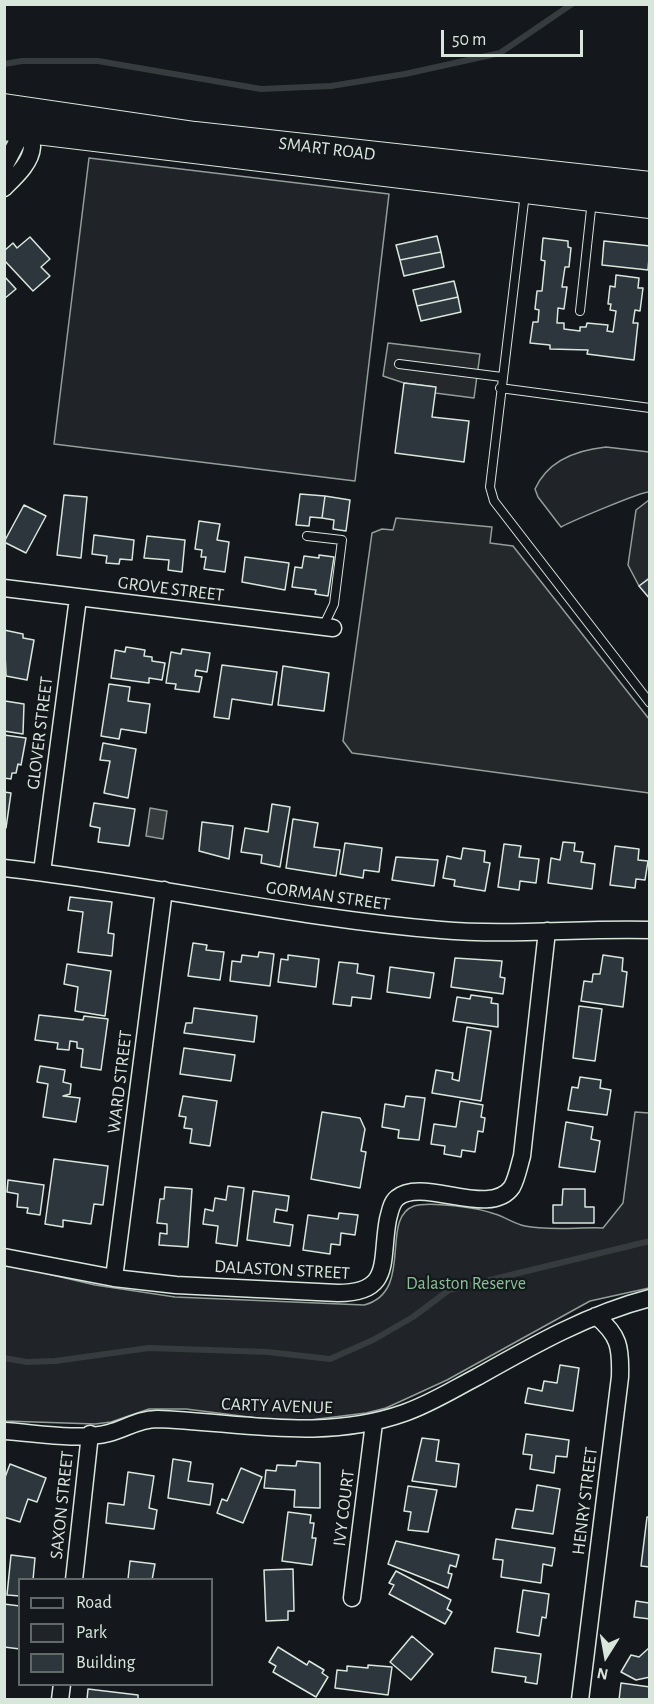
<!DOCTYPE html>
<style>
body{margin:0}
#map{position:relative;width:654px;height:1704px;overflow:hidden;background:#14181c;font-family:"Alegreya Sans",sans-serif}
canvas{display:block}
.frame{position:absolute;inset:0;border:6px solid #d8e6dc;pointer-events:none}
.legend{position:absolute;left:18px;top:1578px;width:195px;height:108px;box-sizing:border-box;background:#14181c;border:2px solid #626a69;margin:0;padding:8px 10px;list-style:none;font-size:18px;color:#d8e6dc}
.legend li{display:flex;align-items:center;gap:12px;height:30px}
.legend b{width:30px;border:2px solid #626a69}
.north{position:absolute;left:576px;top:1626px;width:60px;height:60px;-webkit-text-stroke:4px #14181c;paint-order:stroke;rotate:191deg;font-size:16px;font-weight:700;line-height:24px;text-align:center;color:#d8e6dc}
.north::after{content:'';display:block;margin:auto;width:21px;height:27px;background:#d8e6dc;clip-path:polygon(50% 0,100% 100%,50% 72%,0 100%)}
.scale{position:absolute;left:441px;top:30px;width:142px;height:27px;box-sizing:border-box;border:3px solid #d8e6dc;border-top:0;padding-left:8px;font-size:18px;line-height:21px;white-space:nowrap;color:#d8e6dc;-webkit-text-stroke:4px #14181c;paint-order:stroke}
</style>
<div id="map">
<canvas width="654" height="1704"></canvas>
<div class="frame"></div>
<ul class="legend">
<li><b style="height:8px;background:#14181c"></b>Road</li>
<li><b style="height:16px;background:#202428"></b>Park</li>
<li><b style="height:16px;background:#2c363c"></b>Building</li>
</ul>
<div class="north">N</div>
<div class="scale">50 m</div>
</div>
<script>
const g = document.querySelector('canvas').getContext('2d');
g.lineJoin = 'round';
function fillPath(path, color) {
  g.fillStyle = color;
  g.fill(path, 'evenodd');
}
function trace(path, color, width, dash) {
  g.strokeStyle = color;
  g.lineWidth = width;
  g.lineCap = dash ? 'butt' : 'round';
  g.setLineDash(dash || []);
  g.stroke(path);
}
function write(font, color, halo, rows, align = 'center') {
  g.font = font + ' "Alegreya Sans",sans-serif';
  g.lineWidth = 4.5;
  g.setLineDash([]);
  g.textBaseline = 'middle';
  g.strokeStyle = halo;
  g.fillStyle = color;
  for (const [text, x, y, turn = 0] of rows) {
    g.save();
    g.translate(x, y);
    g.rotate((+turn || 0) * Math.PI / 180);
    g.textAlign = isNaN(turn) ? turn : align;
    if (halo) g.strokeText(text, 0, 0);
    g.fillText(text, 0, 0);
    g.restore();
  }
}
const green = new Path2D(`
 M89,158L389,194L355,481L54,444Z
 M606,447L649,452V492C643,491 572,521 561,527L538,497L535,489C548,460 577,450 606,447Z
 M635,1112L649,1113V1288L590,1301L447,1380L386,1408L366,1413L310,1420L265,1419L186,1409H149L111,1422L95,1424L5,1421V1264L95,1285L175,1297L364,1305C415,1292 379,1218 414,1206C430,1201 479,1208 495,1214C505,1217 515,1224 525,1226C547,1231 580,1227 603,1228L623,1203Z`);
const parking = new Path2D(`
 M388,343L480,354L474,398L435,393V387L404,383L383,376Z
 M649,500V578L639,586L628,565L636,510Z
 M396,518L492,527L490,543L513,546L649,719V793L352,753L343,741L372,533L382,529L393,530Z`);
const water = new Path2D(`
 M150,808L167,811L163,839L146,836Z`);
const stream = new Path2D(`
 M4,64L22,61H98L261,89L331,86L405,74L500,53L572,4
 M4,1358L27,1362L55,1361L149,1348L268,1352L330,1359L373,1340L413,1317L449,1290L650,1241`);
const building = new Path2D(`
 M437,236L441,252L400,260L396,245Z
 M30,237L50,259L41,267L50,276L33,291L4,260V251L13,243L17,248Z
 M543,238L568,241V247L571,248L569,267H565L562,287H567L564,309L558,308L557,323H564V329L580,331V327H586L587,323L608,325L607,331L613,332L616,311L610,310L611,304H608L610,286L615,287L616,275L639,278L638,288H643L640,311L635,310L633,323H638L634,360L587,354L588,350L550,349V345L530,343L533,322H538L539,310L535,309L537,291H542L545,261L541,260Z
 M604,241L650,246L648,270L602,265Z
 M441,252L444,267L404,276L400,260Z
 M4,276L16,289L4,299Z
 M454,281L458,297L417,306L413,290Z
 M458,297L461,312L421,321L417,306Z
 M404,383L436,387L432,417L469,421L464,462L395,453Z
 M300,494L325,496L322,518L310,517L309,526L296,525Z
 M64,495L87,497L81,558L57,555Z
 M325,496L350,500L346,531L333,529L334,520L322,518Z
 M24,505L46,516L26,553L4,542Z
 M199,521L220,524L217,540L229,542L225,572L204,569L206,557H201L202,550L195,549Z
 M94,535L134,540L132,560L120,559L119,564L106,563L107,556L92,554Z
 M147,536L185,540L182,572L168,570L169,560L144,558Z
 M319,555L334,557L328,596L315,594L316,590L292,587L295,567L302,568L304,556L319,558Z
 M245,557L289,563L285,590L242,582Z
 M650,578V599L639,586Z
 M4,630L23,634V638L34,640L27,680L6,676Z
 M126,647L145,650L144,656L152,657V661L165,663L162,680L149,678V683L111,678L115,650L125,652Z
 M182,649L210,653L207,672L196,670L195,676L202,677L199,692L175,689L176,684L166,683L171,652L181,654Z
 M222,665L277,672L272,705L232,699L229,719L214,717Z
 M283,666L329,673L324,711L278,705Z
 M109,684L130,687L128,701L150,704L146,733L121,729L119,739L101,736Z
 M5,701L24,704L23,734L4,731Z
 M4,735L26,738L21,765L18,764L16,773H12L11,779L4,778Z
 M103,743L136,749L128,798L104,793L110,761L100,760Z
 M4,792L11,793L6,828H4Z
 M94,803L135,809L129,846L98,842L100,828L90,826Z
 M272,804L290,807L280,867L261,863L262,855L241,852L245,828L268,832Z
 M293,819L318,823L314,847L340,850L336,876L286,868Z
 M202,822L233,826L229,859L199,851Z
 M563,842L575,843L574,851L583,852L581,862L595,864L592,889L548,883L551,858L560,860Z
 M345,843L382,848L379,872L364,870L363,878L340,874Z
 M504,844L521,846L519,857L539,859L536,883L520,881L519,890L498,887Z
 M615,846L639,849L638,860L648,861L645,880L636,879L635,888L610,885Z
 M463,848L485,851L484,862L490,863L485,891L454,886L455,880L443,878L447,856L461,859Z
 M396,857L438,860L434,886L392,880Z
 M70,897L112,902L108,933L114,934L112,956L78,952L83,912L68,910Z
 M193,943L207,945L206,950L224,952L220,980L188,976Z
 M259,952L274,954L270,986L230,981L232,961L241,962L242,955L258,957Z
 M288,955L319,959L316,987L278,982L281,959L288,960Z
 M603,955L623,958L622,971L627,972L623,1007L581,1001L584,981L592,982L593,974H600Z
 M455,958L502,961L500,977L505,978L503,994L451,987Z
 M339,962L358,964L357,973L374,976L371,999L352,997L351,1006L333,1004Z
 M67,964L111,971L105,1016L75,1011L78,987L64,984Z
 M390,967L434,973L430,998L387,992Z
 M471,995L492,998L491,1003L498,1004V1027L453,1021L457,997L470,999Z
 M579,1006L602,1009L595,1061L573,1058Z
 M194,1008L257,1016L254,1042L184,1033L186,1023H192Z
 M39,1015L83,1020L84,1016L108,1019L101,1070L81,1067L83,1049L77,1048V1042L70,1041L69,1050L57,1049L58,1043L35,1040Z
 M467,1027L491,1031L481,1101L432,1093L436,1070L453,1073L452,1079L459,1081Z
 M184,1048L235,1055L231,1081L180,1074Z
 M40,1066L65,1070L63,1082L71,1084L70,1094L63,1096L80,1098L76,1122L43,1117L48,1084L37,1082Z
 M580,1077L601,1080L600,1088L611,1090L607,1115L568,1110L572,1087L578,1088Z
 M183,1096L217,1101L210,1146L190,1143L192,1129L184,1128L186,1117L179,1116Z
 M406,1096L425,1098L419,1140L398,1138L399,1130L382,1127L385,1104L404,1107Z
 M460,1101L483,1105L481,1117L485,1118L483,1132L478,1131L475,1152L462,1150L461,1157L444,1154L445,1146L431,1144L434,1124L456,1127Z
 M322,1112L360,1118L365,1129L361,1151L366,1152L360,1188L311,1179Z
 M566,1122L593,1127L591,1139L600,1141L595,1172L559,1167Z
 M54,1159L108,1166L103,1205L94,1204L91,1224L63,1220V1227L45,1224Z
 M8,1180L44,1185L40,1215L27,1213L28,1208L17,1207L18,1194L7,1192Z
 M228,1186L244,1188L237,1246L216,1243L218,1226L203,1224L205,1209L213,1211L215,1198L226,1200Z
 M165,1187L192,1189L188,1247L159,1245L160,1233L167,1234V1224L157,1223L160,1199H164Z
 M563,1189H585V1207H594V1223H553V1205H562Z
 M253,1191L289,1196L287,1211L276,1209L274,1222L293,1225L290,1246L247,1240Z
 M339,1213L358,1215L355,1235L341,1233L340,1245L331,1244L330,1254L303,1250L308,1215L338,1219Z
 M560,1365L579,1368L573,1411L525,1403L528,1388L542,1391L544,1381L557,1383Z
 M526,1434L569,1440L567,1457L556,1456L554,1473L530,1469L532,1455L523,1454Z
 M422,1438L439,1440L436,1461L459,1464L456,1487L412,1481Z
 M173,1459L191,1462L188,1481L213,1484L210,1505L168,1498Z
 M297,1461L320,1463V1508L294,1507L295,1490L264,1488L266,1470L276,1471L277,1465L296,1466Z
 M10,1464L46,1478L37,1502L28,1499L20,1522L4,1517V1480Z
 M241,1468L262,1477L243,1523L217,1513L222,1499L227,1501Z
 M128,1472L154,1476L149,1508L157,1510L154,1529L106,1523L108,1503L124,1505Z
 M537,1485L560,1489L553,1534L512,1528L516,1509L533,1511Z
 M408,1486L437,1490L428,1532L408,1530L411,1512L404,1511Z
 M288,1512L311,1515L310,1523H314L312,1538H316L312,1565L282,1561Z
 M647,1517H650V1567L641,1566Z
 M496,1539L555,1548L552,1566L543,1564L541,1583L501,1577L503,1560L493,1559Z
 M396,1541L459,1555L456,1567L450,1565L448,1573L452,1574L448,1588L388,1564Z
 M11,1555L35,1558L33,1580H20V1596L7,1595Z
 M130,1561L155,1564L152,1580H121L128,1579Z
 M293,1569L294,1611H288V1620L266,1621L264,1570Z
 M396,1571L451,1600L447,1609L452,1612L445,1624L389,1594L394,1585L389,1583Z
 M523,1590L549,1594L546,1618L542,1617L539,1636L517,1632Z
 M650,1593V1619L634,1617L636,1601L649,1603Z
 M4,1604L20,1606V1649L4,1647Z
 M412,1636L433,1654L411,1680L390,1662Z
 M278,1647L307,1665L309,1661L324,1670L322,1673L328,1677L316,1697L273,1672L276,1666L269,1662Z
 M650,1647V1677L636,1680L621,1672L631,1655L639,1657Z
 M495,1648L541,1654L537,1684L525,1682L526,1677L492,1672Z
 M368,1665L392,1667L388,1695L335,1688L337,1670L347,1671V1666L368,1668Z
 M621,1683L650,1687V1700H619Z
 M88,1689L138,1695V1700H87Z`);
const service = new Path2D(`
 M525,193L490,487L494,501L650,703
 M580,311L592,200
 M399,364L502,377
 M500,388L650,408
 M307,536L342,540L334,604L323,627`);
const minor = new Path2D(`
 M4,167L17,142L27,131
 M4,188C15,177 31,163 32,147C32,139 27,132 29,123
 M4,588L333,628
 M4,868C151,884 294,918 441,930C510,936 580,928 650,930
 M42,872L78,598
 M4,1257L114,1278L176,1285L338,1293C393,1293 380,1261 388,1219C390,1212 391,1203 397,1198C422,1176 490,1219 512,1187C517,1178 519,1166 522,1156L547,931
 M114,1278L164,890
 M4,1431C37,1433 77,1441 109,1433C125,1429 139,1419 157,1419C241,1422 322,1442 404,1413C430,1404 452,1390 477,1377C532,1346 588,1314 650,1298
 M74,1580L90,1434
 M352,1598L374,1423
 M60,1700L62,1684
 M580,1700L620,1377C621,1347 619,1335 596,1316`);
const secondary = new Path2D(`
 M4,106L195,134L650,184
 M4,128L650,206`);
const streetNames = [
 ["SMART ROAD",327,149,7],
 ["GROVE STREET",171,589,7],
 ["GLOVER STREET",40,733,-83],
 ["GORMAN STREET",328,896,8],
 ["WARD STREET",120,1082,-83],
 ["DALASTON STREET",282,1270,3],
 ["CARTY AVENUE",277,1406,2],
 ["HENRY STREET",585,1501,-83],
 ["SAXON STREET",62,1505,-84],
 ["IVY COURT",344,1508,-83]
];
const parkNames = [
 ["Dalaston Reserve",466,1284]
];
fillPath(green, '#202428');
trace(green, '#939e99', 1.5);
fillPath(parking, '#24282b');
trace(parking, '#939e99', 1.5);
fillPath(water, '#363b3e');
trace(water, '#939e99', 1.5);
trace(stream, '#363b3e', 6);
fillPath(building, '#2c363c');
trace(building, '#d8e6dc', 1.5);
trace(service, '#d8e6dc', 10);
trace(minor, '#d8e6dc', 19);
trace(secondary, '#d8e6dc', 26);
trace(service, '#14181c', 8);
trace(minor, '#14181c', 16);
trace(secondary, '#14181c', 24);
write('18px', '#d8e6dc', '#14181c', streetNames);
write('18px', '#8ac095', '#14181c', parkNames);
</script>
